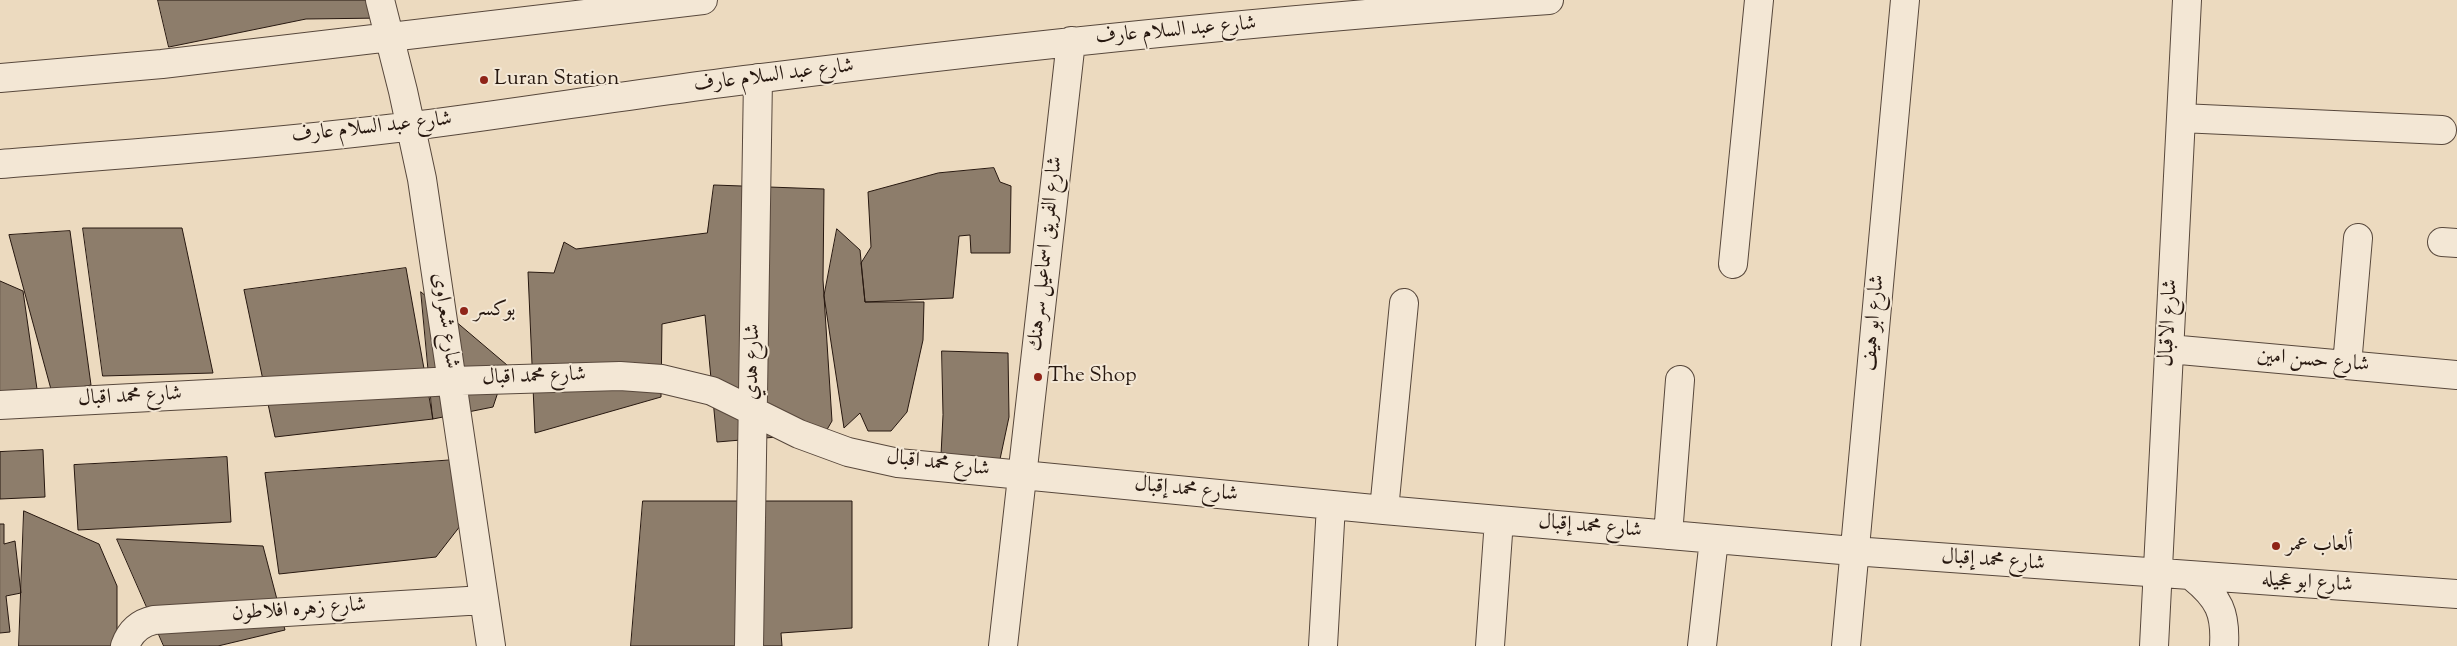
<!DOCTYPE html>
<meta charset="utf-8">
<style>
body{margin:0}
canvas{display:block;background:#ecdabf}
</style>
<canvas width="2457" height="646"></canvas>
<script>
const g = document.querySelector('canvas').getContext('2d');
g.lineJoin = 'round';
function fillPath(path, color) {
  g.fillStyle = color;
  g.fill(path, 'evenodd');
}
function trace(path, color, width, dash) {
  g.strokeStyle = color;
  g.lineWidth = width;
  g.lineCap = dash ? 'butt' : 'round';
  g.setLineDash(dash || []);
  g.stroke(path);
}
function write(font, color, halo, rows, align = 'center') {
  g.font = font + ' "Sorts Mill Goudy",Amiri,serif';
  g.lineWidth = 4;
  g.setLineDash([]);
  g.textBaseline = 'middle';
  g.strokeStyle = halo;
  g.fillStyle = color;
  for (const [text, x, y, turn = 0] of rows) {
    g.save();
    g.translate(x, y);
    g.rotate((+turn || 0) * Math.PI / 180);
    g.textAlign = isNaN(turn) ? turn : align;
    if (halo) g.strokeText(text, 0, 0);
    g.fillText(text, 0, 0);
    g.restore();
  }
}
const building = new Path2D(`
 M158,0H374L384,18L306,19L169,47Z
 M994,168L1000,182L1011,186L1010,253H971L970,235L959,236L953,298L865,302L861,263L871,247L868,192L938,173Z
 M714,185L824,189L823,280L832,421L825,433L717,442L705,315L662,324L661,397L535,433L528,272L554,273L564,242L576,249L707,233Z
 M83,228H182L213,373L103,376Z
 M837,229L860,250L865,302H924L923,340L907,412L891,431H868L860,413L844,428L824,296Z
 M70,231L91,385L52,393L9,235Z
 M406,268L433,419L275,437L244,290Z
 M0,281L23,291L37,389L0,391Z
 M421,292L507,365L493,407L433,419Z
 M942,351L1008,353L1009,417L999,464L941,455L943,415Z
 M43,450L45,497L0,499V452Z
 M227,457L231,522L78,530L74,465Z
 M455,460L464,521L436,557L279,574L265,473Z
 M643,501H852V628L781,633L782,646H631Z
 M24,511L99,544L117,586V646H19Z
 M0,524H4V544L15,541L21,593L6,596L10,632L0,633Z
 M117,539L263,546L285,630L218,646H164Z`);
const minor = new Path2D(`
 M380,0L403,91L422,179L491,646
 M0,78L162,64L703,0
 M2181,118L2442,130
 M0,164C138,153 276,143 413,126C530,111 645,92 762,78C1024,45 1286,18 1549,0
 M2442,242L2457,243
 M1733,264L1759,0
 M2169,349L2457,375
 M2347,365L2358,238
 M0,405L453,381L620,376L662,379L712,391L799,434L848,452L898,463L1384,510L1853,551L2457,594
 M1384,510L1404,303
 M1668,535L1680,380
 M2193,577C2219,598 2226,613 2224,646
 M125,646C130,632 140,623 154,620L484,600
 M749,646L758,78
 M1003,646L1071,41
 M1323,646L1331,505
 M1490,646L1499,520
 M1702,646L1714,539
 M1846,646L1905,0
 M2154,646L2187,0`);
const markers = [
 [484,80,5,"#8f2418"],
 [464,311,5,"#8f2418"],
 [1038,377,5,"#8f2418"],
 [2276,546,5,"#8f2418"]
];
const streetNames = [
 ["شارع عبد السلام عارف",1176,32,-5],
 ["شارع عبد السلام عارف",774,77,-7],
 ["شارع عبد السلام عارف",372,129,-6],
 ["شارع الفريق اسماعيل سرهنك",1047,254,-84],
 ["شارع شعراوى",444,321,82],
 ["شارع ابو هيف",1875,323,-85],
 ["شارع الاقبال",2170,323,-87],
 ["شارع هدي",754,362,-89],
 ["شارع حسن امين",2313,362,5],
 ["شارع محمد اقبال",534,378,-2],
 ["شارع محمد اقبال",130,398,-3],
 ["شارع محمد اقبال",938,465,7],
 ["شارع محمد إقبال",1186,491,6],
 ["شارع محمد إقبال",1590,528,5],
 ["شارع محمد إقبال",1993,562,4],
 ["شارع ابو عجيله",2307,584,4],
 ["شارع زهره افلاطون",299,611,-4]
];
const poiNames = [
 ["Luran Station",494,80],
 ["بوكسر",474,311],
 ["The Shop",1048,377],
 ["ألعاب عمر",2286,546]
];
fillPath(building, '#8d7d6b');
trace(building, '#271810', 1);
trace(minor, '#58483c', 30);
trace(minor, '#f3e7d5', 28);
for (const [x, y, r, color] of markers) {
  const dot = new Path2D();
  dot.arc(x, y, r, 0, 2 * Math.PI);
  g.fillStyle = color;
  g.fill(dot);
  trace(dot, '#f3e7d5', 2);
}
write('21px', '#271810', '#f3e7d5', streetNames);
write('21px', '#271810', '#f3e7d5', poiNames, 'left');
</script>
